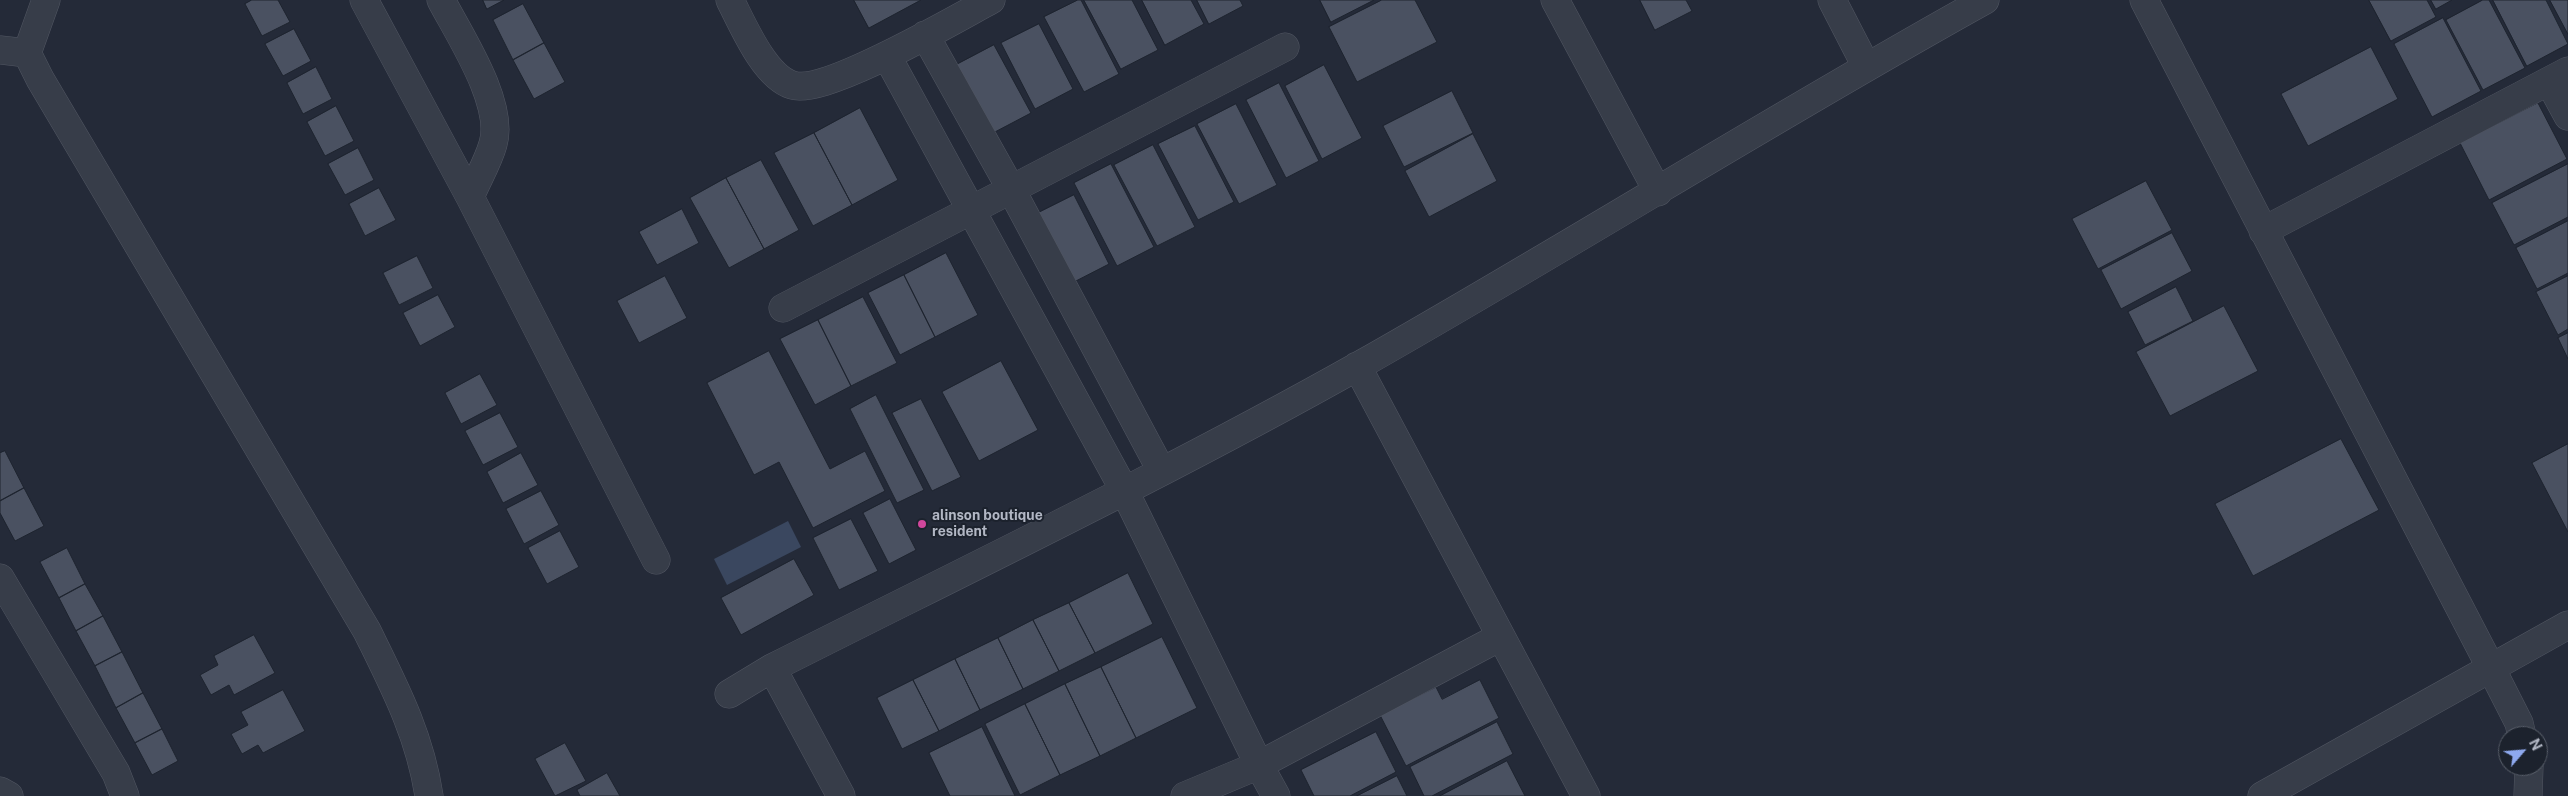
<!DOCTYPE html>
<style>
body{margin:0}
#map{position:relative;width:2568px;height:796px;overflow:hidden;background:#242a38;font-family:"Public Sans",sans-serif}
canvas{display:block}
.north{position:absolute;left:2498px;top:726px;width:50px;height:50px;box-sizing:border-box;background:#1c222d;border:1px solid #585e69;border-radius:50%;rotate:63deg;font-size:14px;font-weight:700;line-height:20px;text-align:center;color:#b2b7c4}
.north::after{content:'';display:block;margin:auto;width:18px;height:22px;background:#8ea9ee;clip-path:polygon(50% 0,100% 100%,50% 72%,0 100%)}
</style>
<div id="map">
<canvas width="2568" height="796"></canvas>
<div class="north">N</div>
</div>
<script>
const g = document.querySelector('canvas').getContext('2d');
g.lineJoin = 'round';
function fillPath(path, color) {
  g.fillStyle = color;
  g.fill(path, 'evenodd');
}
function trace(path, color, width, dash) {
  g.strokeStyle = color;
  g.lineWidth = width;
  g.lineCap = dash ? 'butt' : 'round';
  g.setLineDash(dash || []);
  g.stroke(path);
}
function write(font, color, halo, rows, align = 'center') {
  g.font = font + ' "Public Sans",sans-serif';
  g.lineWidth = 4;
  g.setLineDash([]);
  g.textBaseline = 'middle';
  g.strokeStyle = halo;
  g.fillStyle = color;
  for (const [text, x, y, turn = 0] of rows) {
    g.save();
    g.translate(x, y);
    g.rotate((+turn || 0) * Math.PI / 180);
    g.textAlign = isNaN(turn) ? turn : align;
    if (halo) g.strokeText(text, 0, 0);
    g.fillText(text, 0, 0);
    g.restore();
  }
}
const water = new Path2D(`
 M788,521L801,547L727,585L714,559Z`);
const building = new Path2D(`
 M252,0H278L290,22L262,36L245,4Z
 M483,0H504L487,9Z
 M854,0H921L869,28Z
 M1078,0H1081L1119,74L1084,92L1044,17Z
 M1084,0H1132L1158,50L1121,69Z
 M1142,0H1191L1204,24L1165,45Z
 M1197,0H1240L1243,6L1209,24Z
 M1320,0H1374L1331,22Z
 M1382,0H1415L1437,42L1357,82L1329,27Z
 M1640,0H1686L1692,11L1655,30Z
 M2369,0H2427L2436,17L2391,41Z
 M2431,0H2452L2436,9Z
 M2483,0H2489L2525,68L2483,90L2446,20Z
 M2493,0H2546L2568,44L2527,66Z
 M2550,0H2568V34Z
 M523,4L544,43L513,60L493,20Z
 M2443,18L2481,91L2432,117L2394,44Z
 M1039,24L1073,89L1035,109L1001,43Z
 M294,29L311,61L283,76L265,44Z
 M544,43L565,82L534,99L513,60Z
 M994,45L1031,113L993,133L956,65Z
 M2371,47L2398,99L2308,146L2281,94Z
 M1324,65L1362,138L1322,159L1285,86Z
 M316,67L332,99L303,114L287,83Z
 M1279,83L1319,161L1286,178L1246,100Z
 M1452,91L1473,133L1404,167L1383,126Z
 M2538,103L2567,159L2489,200L2460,143Z
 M1236,104L1277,185L1239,204L1197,124Z
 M336,106L354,141L325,156L307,122Z
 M860,108L898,180L852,205L814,133Z
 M1195,126L1234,202L1198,220L1158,144Z
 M814,133L852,205L813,226L774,153Z
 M1473,134L1497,181L1429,217L1405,171Z
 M1153,145L1195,227L1157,246L1114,165Z
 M358,148L374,180L345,195L328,164Z
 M761,160L799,230L764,249L726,178Z
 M1111,164L1154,247L1117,266L1074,183Z
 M2568,164V217L2514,245L2492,203Z
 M726,178L764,249L729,268L690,198Z
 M2146,181L2172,230L2098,269L2072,219Z
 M379,188L396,220L365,236L349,204Z
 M1074,195L1109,264L1072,283L1036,214Z
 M682,209L699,243L657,265L639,232Z
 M2568,221V273L2537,289L2516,248Z
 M2172,233L2192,271L2121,309L2101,270Z
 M946,253L978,315L935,337L904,275Z
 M417,256L433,288L399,305L383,273Z
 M904,275L935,337L900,355L868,293Z
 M665,276L687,318L639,343L617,301Z
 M2568,276V329L2558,335L2536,292Z
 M2176,287L2193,321L2145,345L2128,312Z
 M438,295L455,327L420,346L403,313Z
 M863,297L897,363L851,386L818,320Z
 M2224,306L2258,371L2170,416L2136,352Z
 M818,320L851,386L815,405L780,339Z
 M2568,333V359L2558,338Z
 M769,351L830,469L865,451L885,491L813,528L779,462L754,475L707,383Z
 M1001,361L1038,430L979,461L942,392Z
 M480,374L497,405L461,424L445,393Z
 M876,395L924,490L897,503L850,409Z
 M921,399L961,477L932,491L892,413Z
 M500,413L518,447L483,465L465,431Z
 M2341,439L2379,510L2253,576L2215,504Z
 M2568,444V532L2532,463Z
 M5,451L24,488L0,501V453Z
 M521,453L538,485L503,503L487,472Z
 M24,488L44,526L15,541L0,513V501Z
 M541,491L559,525L524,544L506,509Z
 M890,499L916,550L889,564L863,513Z
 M851,519L878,571L839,590L813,538Z
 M560,531L579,567L547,584L528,548Z
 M67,548L85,584L59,598L40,562Z
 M794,559L814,595L741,635L721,598Z
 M1128,573L1153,624L1095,653L1069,603Z
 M85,584L103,616L76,631L59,598Z
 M1069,603L1095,653L1059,671L1033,620Z
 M103,616L122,652L95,666L76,631Z
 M1033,620L1059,671L1023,689L998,638Z
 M254,635L275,673L234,695L229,685L211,695L200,675L218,665L214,656Z
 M1162,637L1197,708L1136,738L1101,667Z
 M998,638L1023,689L980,710L955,659Z
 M122,652L143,693L116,708L95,666Z
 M955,659L980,710L939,731L913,680Z
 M1101,667L1136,738L1100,756L1065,684Z
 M913,680L939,731L902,749L877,698Z
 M1480,680L1499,718L1406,766L1380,715L1436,687L1442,699Z
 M1065,684L1100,756L1060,775L1025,704Z
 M283,690L305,731L263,753L258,745L242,754L231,734L248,725L241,712Z
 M143,693L162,729L135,743L116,708Z
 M1025,704L1060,775L1020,795L985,724Z
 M1497,722L1513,754L1432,796H1424L1410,767Z
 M982,727L1015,796H950L929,753Z
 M162,729L178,761L152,775L135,743Z
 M1376,732L1396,772L1350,796H1314L1301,770Z
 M565,743L586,781L555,796L535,759Z
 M1507,761L1525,796H1440Z
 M607,773L620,796H580L577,790Z
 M1397,776L1407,796H1357Z`);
const street = new Path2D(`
 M46,0L27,53L40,79L367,631C394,686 420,735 429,796
 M364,0L470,197
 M441,0C460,36 505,104 493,144C488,162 477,180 470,197L656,560
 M730,0C743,25 764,76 792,85C825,96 957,18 991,0
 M1555,0L1658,192
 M1832,0L1866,66
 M2144,0L2491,668L2519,723L2522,736
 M925,35L1011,189L1161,470
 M0,50L27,53
 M887,56L1124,490L1259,765L1276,796
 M2549,81L2568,116
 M2263,231L2568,71
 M783,308L1285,47
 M1357,366L1586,796
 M0,578L116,773L125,796
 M772,668L841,796
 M729,694L772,668C968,569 1168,473 1360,365C1570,246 1774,117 1985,0
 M0,791L9,796
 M1185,796L1259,765L1500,637
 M2262,796L2568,625
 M2528,796L2529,766`);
const markers = [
 [922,524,5,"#d1479c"]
];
const poiNames = [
 ["alinson boutique",932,516],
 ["resident",932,532]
];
fillPath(water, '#3a475f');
fillPath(building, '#4a5161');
trace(building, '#1e242f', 1);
trace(street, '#525763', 29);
trace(street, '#373d49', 28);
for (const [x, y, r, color] of markers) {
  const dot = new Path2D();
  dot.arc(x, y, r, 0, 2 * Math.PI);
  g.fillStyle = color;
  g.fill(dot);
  trace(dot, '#1c222d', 2);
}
write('bold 14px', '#b2b7c4', '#1c222d', poiNames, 'left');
</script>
